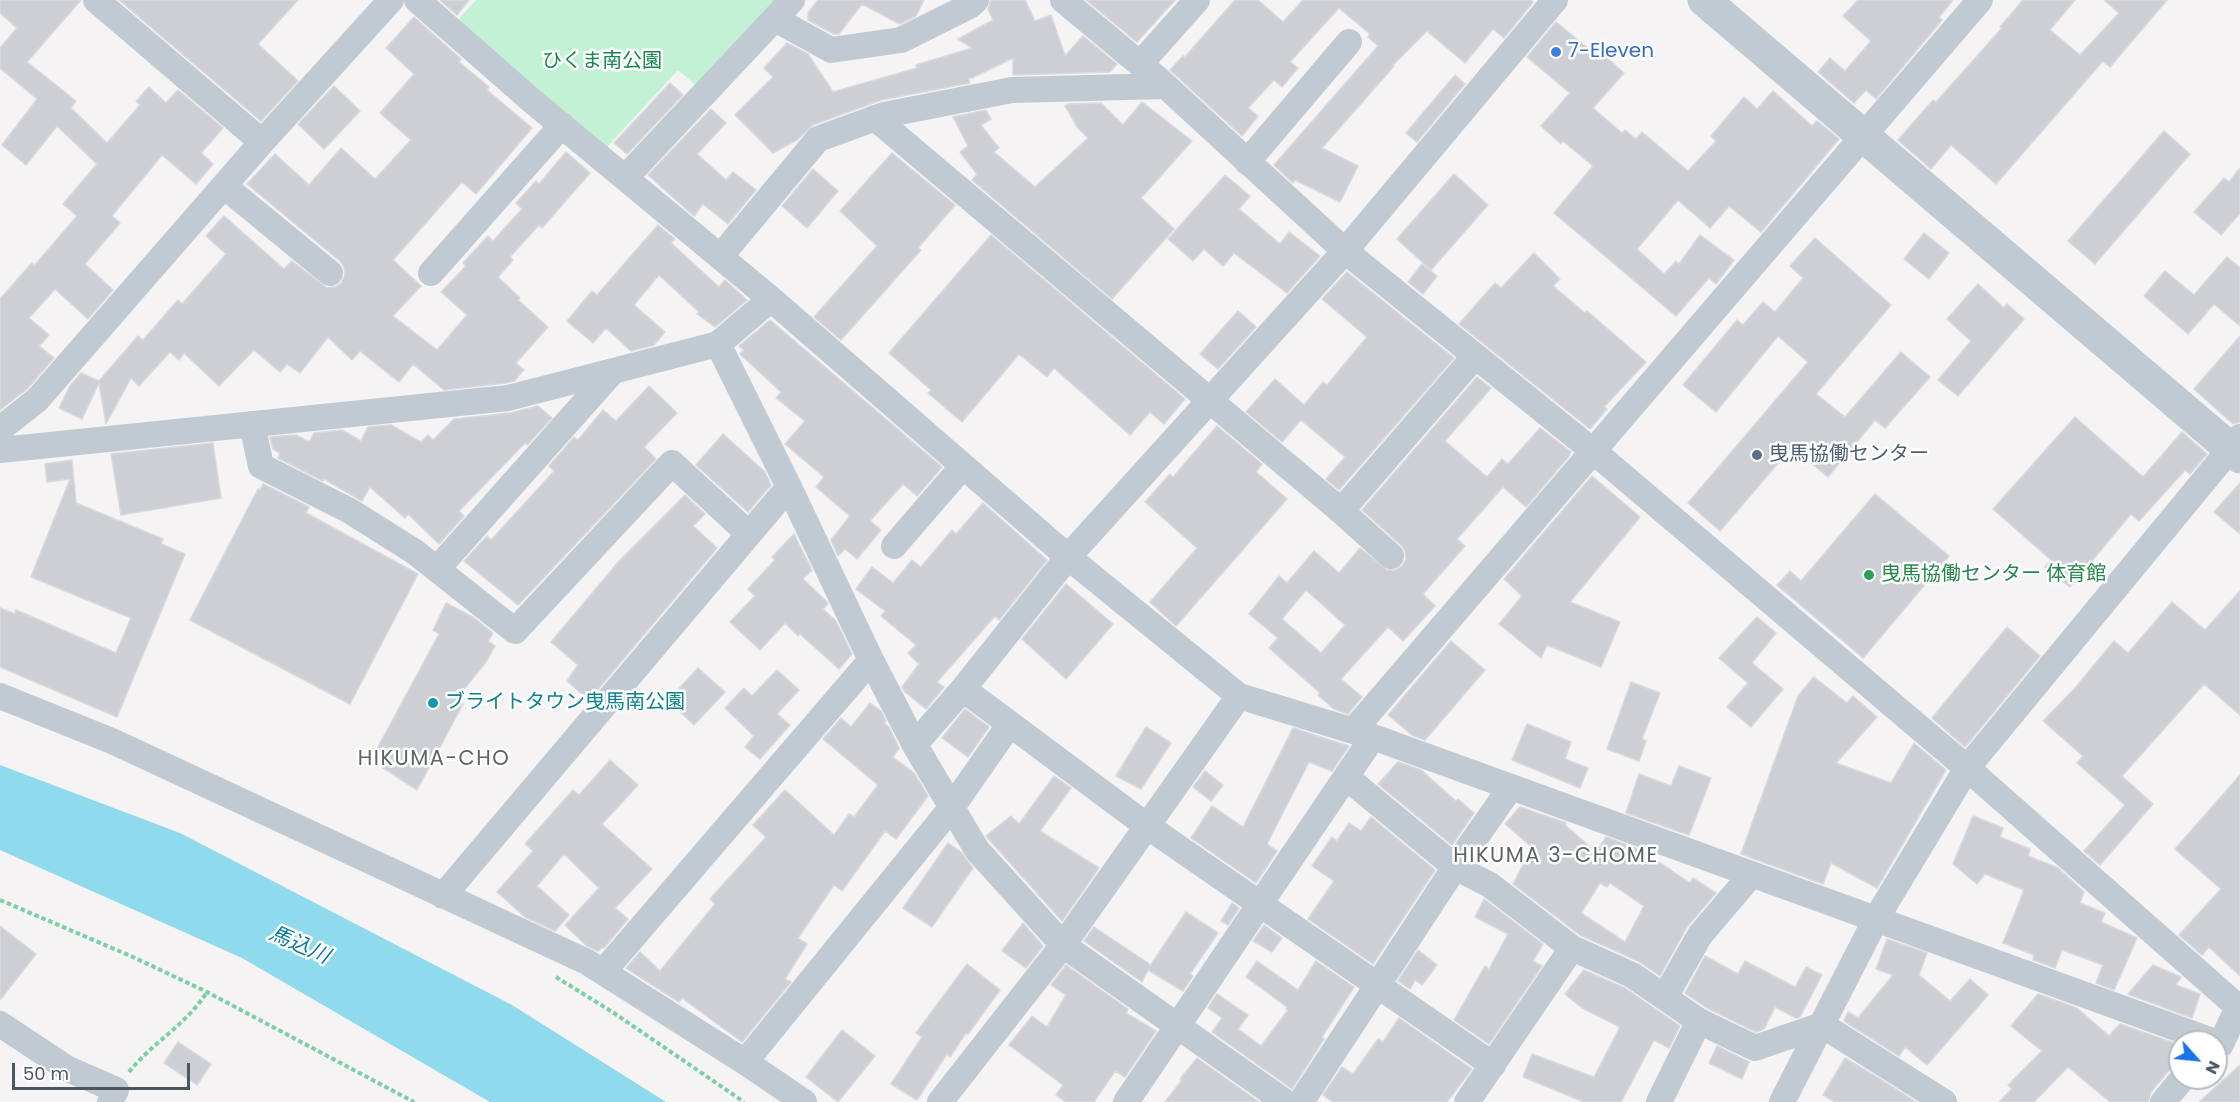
<!DOCTYPE html>
<meta charset="utf-8">
<style>
body{margin:0}
#map{position:relative;width:2240px;height:1102px;overflow:hidden;background:#f5f3f3;font-family:Poppins,sans-serif}
canvas{display:block}
.north{position:absolute;left:2168px;top:1030px;width:60px;height:60px;box-sizing:border-box;background:#fff;border:2px solid #b7bbc0;border-radius:50%;rotate:117deg;font-size:16px;font-weight:700;line-height:24px;text-align:center;color:#4a5661}
.north::after{content:'';display:block;margin:auto;width:21px;height:27px;background:#1a73e8;clip-path:polygon(50% 0,100% 100%,50% 72%,0 100%)}
.scale{position:absolute;left:12px;top:1063px;width:178px;height:27px;box-sizing:border-box;border:3px solid #4a5661;border-top:0;padding-left:8px;font-size:18px;line-height:21px;white-space:nowrap;color:#4a5661;-webkit-text-stroke:4px #fff;paint-order:stroke}
</style>
<div id="map">
<canvas width="2240" height="1102"></canvas>
<div class="north">N</div>
<div class="scale">50 m</div>
</div>
<script>
const g = document.querySelector('canvas').getContext('2d');
g.lineJoin = 'round';
function fillPath(path, color) {
  g.fillStyle = color;
  g.fill(path, 'evenodd');
}
function trace(path, color, width, dash) {
  g.strokeStyle = color;
  g.lineWidth = width;
  g.lineCap = dash ? 'butt' : 'round';
  g.setLineDash(dash || []);
  g.stroke(path);
}
function write(font, color, halo, rows, align = 'center') {
  g.font = font + ' Poppins,"Noto Sans JP",sans-serif';
  g.lineWidth = 5;
  g.setLineDash([]);
  g.textBaseline = 'middle';
  g.strokeStyle = halo;
  g.fillStyle = color;
  for (const [text, x, y, turn = 0] of rows) {
    g.save();
    g.translate(x, y);
    g.rotate((+turn || 0) * Math.PI / 180);
    g.textAlign = isNaN(turn) ? turn : align;
    if (halo) g.strokeText(text, 0, 0);
    g.fillText(text, 0, 0);
    g.restore();
  }
}
const green = new Path2D(`
 M476,0H774L697,86L678,70L607,147L457,21Z`);
const water = new Path2D(`
 M0,765L180,833L512,1005L666,1102H490L242,958L0,850Z`);
const building = new Path2D(`
 M0,0H81L27,62L76,101L71,108L107,143L140,105L136,101L149,87L166,103L178,90L223,128L201,153L213,164L196,184L162,155L112,216L120,223L85,264L113,290L88,319L55,289L29,318L49,335L39,346L54,358L27,389L0,410V299L32,263L34,266L77,216L63,204L97,164L57,126L26,165L2,145L37,99L0,68V48L17,28L0,13Z
 M119,0H298L258,44L298,81L261,121Z
 M440,0H469L457,15Z
 M818,0H924L916,16L900,24L862,4L839,34H834L808,20V13Z
 M991,0H1025L1035,21L1051,15L1065,56L1083,36L1117,64L1110,72L1013,75V58L972,78H968L970,83L881,100L813,125L797,140L773,153L735,115L773,77L764,68L787,43L808,54L833,92L917,68L916,65L972,48L958,39L993,20L988,9Z
 M1086,0H1175L1137,42Z
 M1235,0H1258L1283,22L1303,0H1531L1533,2L1504,38L1493,29L1465,63L1427,31L1393,65L1394,66L1322,148L1358,166L1340,202L1295,180L1293,183L1274,165L1378,46L1368,37L1370,34L1339,8L1290,62L1298,68L1282,87L1274,80L1248,108L1258,116L1242,136L1170,70L1183,56L1185,57Z
 M1858,0H1953L1939,17L1942,20L1876,99L1866,90L1854,103L1818,72L1830,58L1845,71L1871,41L1843,16Z
 M2023,0H2075L2050,30L2080,55L2119,13L2104,0H2167L2110,67L2103,61L1996,184L1951,145L1931,169L1898,140L1933,100L1936,102L2002,28L2000,27Z
 M414,17L461,59L459,62L489,87L487,90L532,128L476,194L462,182L393,260L421,286L393,316L437,350L467,315L441,292L466,266L463,263L488,236L493,241L522,209L516,203L536,181L539,184L566,152L590,173L542,228L539,225L510,257L513,260L498,277L520,298L518,300L548,327L516,363L524,370L514,381L505,383L444,390L413,364L399,382L360,351L352,360L328,337L300,373L287,364L280,372L254,350L219,386L184,353L179,360L170,352L139,386L131,378L106,424L99,383L82,419L59,408L70,386L81,373L99,381L138,336L143,340L178,300L182,304L226,254L206,236L224,216L284,269L292,261L327,288L335,287L341,283L345,275L344,267L340,261L247,184L275,154L309,185L341,148L375,179L411,140L380,113L414,74L386,48Z
 M1556,22L1601,59L1604,55L1624,73L1593,108L1622,133L1625,130L1636,139L1642,132L1688,171L1716,141L1711,136L1744,97L1757,109L1773,91L1812,126L1817,121L1839,139L1761,232L1729,206L1710,228L1678,200L1637,249L1664,274L1676,261L1679,264L1700,235L1734,260L1716,284L1709,278L1676,316L1554,213L1593,166L1563,141L1561,144L1541,126L1570,93L1527,57Z
 M1455,75L1465,84L1417,142L1406,133Z
 M670,83L683,95L627,154L614,143Z
 M334,86L360,111L324,149L298,124Z
 M1142,102L1192,141L1141,198L1174,229L1112,299L972,180L977,174L960,152L968,146L953,117L986,110L991,119L981,125L999,148L994,152L1035,187L1088,138L1078,128L1065,106L1069,104L1101,103L1123,125Z
 M711,109L726,123L697,154L726,180L733,172L756,190L728,224L703,204L694,216L648,175Z
 M2164,131L2190,154L2095,264L2068,241Z
 M892,153L955,205L918,248L921,250L841,340L814,317L877,246L840,211Z
 M2240,168V213L2221,235L2194,212L2224,178L2229,182Z
 M813,169L838,191L807,228L782,206Z
 M1454,174L1488,205L1431,270L1397,239Z
 M1225,175L1250,196L1239,209L1280,244L1289,232L1320,256L1287,293L1234,253L1223,266L1204,249L1193,261L1168,239Z
 M658,225L675,239L671,243L719,287L725,280L747,300L715,327L697,314L699,312L659,275L634,305L665,332L654,345L631,351L606,328L593,343L567,321L592,291L597,295Z
 M1924,233L1949,253L1929,279L1904,259Z
 M991,235L1185,399L1164,424L1150,412L1130,435L1054,368L1047,377L1019,354L962,422L928,393L931,390L889,353Z
 M1815,238L1891,305L1816,394L1845,417L1901,352L1930,377L1885,428L1875,420L1828,477L1792,447L1720,531L1688,503L1808,362L1778,336L1716,412L1683,385L1737,320L1743,325L1763,302L1775,312L1803,278L1790,266Z
 M1534,253L1560,279L1553,286L1585,313L1587,311L1646,362L1604,407L1607,409L1590,429L1459,324L1495,283L1501,288Z
 M2227,257L2240,268V326L2214,304L2188,334L2144,296L2165,271L2194,295Z
 M1422,264L1437,276L1423,294L1408,282Z
 M1347,272L1454,358L1339,490L1326,479L1345,457L1301,420L1282,442L1246,412L1275,379L1304,405L1323,382L1327,385L1367,337L1322,299Z
 M1978,284L2004,308L2007,304L2024,319L1958,396L1938,380L1971,341L1947,319Z
 M1238,311L1256,327L1218,369L1200,354Z
 M770,320L942,467L917,496L903,484L870,521L881,530L857,559L845,549L838,556L831,540L850,516L816,487L824,477L785,444L805,421L776,398L781,392L740,354L744,350L739,346Z
 M2240,336V422L2233,424L2194,389Z
 M1477,377L1491,388L1445,441L1487,477L1502,459L1508,464L1540,428L1571,452L1569,456L1526,507L1503,487L1457,539L1465,546L1423,594L1435,606L1403,641L1388,627L1341,679L1362,697L1348,714L1334,709L1318,695L1320,693L1269,648L1278,638L1249,614L1279,576L1287,583L1314,551L1339,573L1360,548L1387,570H1395L1402,566L1406,559L1405,551L1401,545L1362,510ZM1306,590L1345,625L1321,653L1282,619Z
 M649,386L677,413L644,447L656,459L518,605L464,561L487,536L491,540L525,503L554,471L549,466L574,437L578,440L603,410L616,421Z
 M538,406L552,418L527,445L525,443L459,511L464,516L439,544L408,514L405,518L370,487L362,501L324,479L323,481L278,458L280,453L273,449L270,437L296,435L309,442L314,433L342,430L361,441L368,427L391,425L421,442L428,435L433,440L454,419L510,413Z
 M2075,417L2143,477L2182,432L2207,454L2190,474L2185,470L2139,521L2131,514L2070,587L2045,567L2051,560L1993,509Z
 M1217,426L1262,464L1256,472L1287,499L1176,626L1150,602L1197,548L1145,502L1170,474L1173,477Z
 M723,434L765,472L771,485L748,512L696,465Z
 M213,443L221,498L121,515L111,454Z
 M72,460L76,503L163,539L161,544L185,554L117,717L0,667V608L15,614L16,610L116,653L131,618L31,577L70,479L47,482L45,464Z
 M1592,476L1640,517L1570,602L1620,622L1601,667L1547,645L1541,658L1499,624L1522,596L1504,579Z
 M2240,483V534L2214,512Z
 M263,484L309,507L306,513L418,574L350,704L190,620L258,489L260,490Z
 M1875,494L1949,556L1863,658L1777,585L1790,571L1801,581Z
 M685,495L705,514L693,526L717,548L589,700L567,681L578,665L551,642L620,560Z
 M983,503L1047,560L999,620L995,616L937,682L944,687L926,709L905,692L902,687L919,664L908,653L916,645L881,616L885,611L856,589L872,567L893,583L912,560L921,567L952,530L956,534Z
 M794,534L812,570L803,579L827,602L828,604L823,609L836,621L852,654L839,669L800,634L798,636L785,623L760,650L730,622L755,596L748,589L775,560L772,557Z
 M1066,584L1113,624L1066,679L1022,639Z
 M2240,591V715L2204,684L2122,776L2153,804L2100,865L2084,851L2125,805L2077,763L2083,756L2043,721L2075,688L2114,641L2128,653L2172,602L2205,630Z
 M446,603L473,617L493,633L488,641L495,646L486,662L457,698L463,704L417,790L371,760L439,634L433,630Z
 M1757,617L1776,633L1752,663L1783,689L1751,727L1727,707L1748,683L1719,658Z
 M2007,627L2040,656L1965,747L1932,718Z
 M1451,641L1485,670L1425,740L1412,735L1388,715Z
 M698,668L725,692L694,725L668,700Z
 M777,670L799,690L777,714L790,725L760,759L745,747L754,736L725,708L744,688L752,696Z
 M1814,677L1847,703L1853,696L1877,717L1836,763L1891,783L1914,743L1946,770L1877,888L1831,863L1823,884L1741,854L1798,696Z
 M1631,682L1660,693L1642,739L1646,741L1639,761L1607,749Z
 M870,703L881,711L886,721L884,723L889,727L899,748L893,757L914,773L928,796L896,839L885,831L842,891L834,885L798,938L807,944L785,979L791,982L742,1042L682,998L679,1002L626,968L640,952L660,971L715,904L710,899L766,837L753,825L785,790L834,835L849,814L854,817L878,785L823,739L841,718L851,727Z
 M965,709L989,727L968,757L942,738Z
 M1527,724L1571,742L1565,759L1588,768L1580,788L1512,760Z
 M1146,727L1171,743L1141,789L1116,776Z
 M1293,728L1349,746L1332,771L1309,762L1267,844L1277,851L1256,883L1191,838L1212,806L1243,827Z
 M610,760L638,785L602,824L652,869L615,908L628,919L604,948L603,947L598,951L587,946L565,925L599,888L564,854L537,886L569,915L555,931L525,917L497,892L533,851L525,844L573,790L579,795Z
 M1398,762L1421,770L1456,801L1458,799L1474,813L1452,845L1378,784Z
 M1679,766L1711,778L1689,835L1626,813L1639,774L1671,786Z
 M1205,771L1223,785L1211,801L1193,787Z
 M2240,775V976L2209,947L2202,955L2179,935L2221,889L2175,849Z
 M1054,776L1071,788L1040,831L1099,868L1062,921L986,836L1011,816L1019,824Z
 M1520,807L1566,823L1565,825L1596,852L1606,837L1641,850L1690,883L1693,878L1716,893L1687,927L1660,976L1638,961L1580,935L1513,884L1532,847L1505,824ZM1600,883L1607,887L1610,883L1644,906L1625,942L1581,913Z
 M1973,816L2003,828L2000,837L2030,849L2028,856L2058,868L2084,892L2080,903L2105,913L2101,922L2137,938L2114,990L2096,983L2103,965L2062,950L2055,968L2033,960L2034,955L2003,943L2024,890L1985,874L1977,884L1953,864Z
 M1371,817L1435,870L1373,964L1308,919L1334,881L1312,866L1332,837L1337,841L1349,823L1361,831Z
 M948,843L961,852L973,868L932,927L903,908Z
 M1484,899L1543,944L1533,961L1542,966L1489,1044L1454,1020L1485,966L1489,969L1508,934L1475,917Z
 M1232,903L1239,908L1228,925L1221,921Z
 M1186,912L1218,933L1190,974L1193,976L1183,991L1148,970L1142,982L1084,941L1094,927L1151,965L1150,966Z
 M1023,923L1043,946L1026,968L1002,951Z
 M1264,925L1282,938L1272,952L1253,941Z
 M0,926L36,954L0,1000Z
 M1887,939L1927,953L1919,975L1950,1001L1970,979L1988,995L1927,1065L1905,1047L1899,1056L1844,1021L1848,1012L1858,1018L1893,975L1876,969Z
 M1418,950L1437,965L1422,985L1415,980L1410,989L1398,981Z
 M1705,956L1738,974L1745,961L1795,987L1806,967L1822,975L1800,1017L1796,1018L1775,1007L1764,1029L1756,1032L1707,1008L1685,993Z
 M1257,961L1298,990L1316,961L1354,987L1322,1037L1324,1039L1292,1089L1212,1032L1222,1018L1208,1008L1217,994L1248,1015L1238,1029L1261,1046L1288,1010L1286,1009L1287,1007L1246,977Z
 M967,964L1000,990L968,1034L966,1033L950,1057L947,1054L917,1100L891,1084L922,1037L916,1033Z
 M1066,965L1128,1009L1126,1013L1156,1031L1125,1077L1115,1071L1094,1102H1066L1056,1095L1063,1085L1009,1045L1032,1016L1047,1027L1066,995L1051,985Z
 M2153,965L2181,977L2176,985L2200,994L2192,1018L2128,994Z
 M1584,970L1625,988L1680,1026L1669,1048L1654,1040L1621,1102H1584L1523,1077L1532,1054L1594,1077L1620,1027L1582,1008L1565,994Z
 M2038,994L2077,1008L2109,1036L2120,1024L2180,1045V1064L2171,1068L2151,1092L2148,1102H2110L2068,1067L2034,1102H1999L2012,1089L2008,1085L2042,1051L2011,1026Z
 M1399,1018L1472,1069L1447,1102H1333L1323,1095L1342,1067L1353,1074L1378,1039L1383,1042Z
 M842,1030L875,1056L838,1102L806,1077Z
 M178,1042L211,1064L197,1085L164,1063Z
 M1717,1046L1749,1062L1742,1079L1709,1063Z
 M1197,1058L1259,1102H1165L1182,1080L1180,1079Z
 M1845,1058L1880,1079L1916,1102H1835L1823,1095Z
 M2240,1065V1102H2199Z`);
const path = new Path2D(`
 M0,900L133,957L207,992L414,1102
 M556,977L614,1013L744,1102
 M129,1072C152,1043 187,1024 207,992`);
const minor = new Path2D(`
 M96,0L262,142
 M417,0L531,100L771,299L1068,557L1239,696L1373,737L2215,1042
 M1063,0L1158,79L1345,251L1592,450L1967,768L2238,1007L2221,1044
 M775,19L831,50L901,40L971,5L976,0
 M1140,64L1197,0
 M875,118L1341,511L1391,556
 M1247,162L1349,42
 M625,178L792,0
 M224,186L330,273
 M720,257L818,139L884,115L1012,90L1165,86
 M431,273L562,125
 M718,344L789,487L871,660L916,747L977,850L1063,945L1285,1102
 M252,424L261,466L350,511L415,552L515,631L672,463L749,534L789,487
 M0,429L37,400L262,142L391,0
 M0,450L508,398L718,344L771,299
 M1341,511L1475,356
 M894,546L963,466
 M437,569L613,371
 M963,689L1068,557L1345,251L1555,0
 M0,696L112,741L587,962L745,1062L804,1102
 M1353,731L1980,0
 M915,744L963,689L1147,826L1493,1065
 M1346,777L1455,867L1490,885L1572,948L1632,975L1699,1021L1755,1048L1822,1025L1944,1102
 M443,896L749,534
 M603,972L871,660
 M1665,997L1700,935L1752,874
 M0,1024L68,1069L116,1090L110,1102
 M745,1062L952,807L1010,724
 M940,1102L1063,945L1239,696
 M1126,1102L1373,737
 M1301,1102L1455,867L1511,787
 M1467,1102L1572,948
 M1659,1102L1699,1021
 M1782,1102L1876,919L1967,768L2240,437
 M2163,1102L2183,1078`);
const tertiary = new Path2D(`
 M1704,0L2240,457`);
const markers = [
 [1556,52,6,"#3f7fe0"],
 [1757,455,6,"#5c6f8a"],
 [1869,575,6,"#2e9e5b"],
 [433,703,6,"#0f9aa8"]
];
const shopNames = [
 ["7-Eleven",1568,52]
];
const parkNames = [
 ["ひくま南公園",602,62]
];
const serviceNames = [
 ["曳馬協働センター",1769,455]
];
const leisureNames = [
 ["曳馬協働センター 体育館",1881,575]
];
const cultureNames = [
 ["ブライトタウン曳馬南公園",445,703]
];
const neighbourhoodNames = [
 ["HIKUMA-CHO",434,760],
 ["HIKUMA 3-CHOME",1556,857]
];
const waterNames = [
 ["馬込川",299,946,24]
];
fillPath(green, '#c3f1d5');
fillPath(water, '#90daee');
fillPath(building, '#cdcfd5');
trace(building, '#d7d9de', 1.5);
trace(path, '#7ad0a6', 4, [4.5, 3]);
trace(minor, '#c1cad2', 26);
trace(tertiary, '#c1cad2', 33);
for (const [x, y, r, color] of markers) {
  const dot = new Path2D();
  dot.arc(x, y, r, 0, 2 * Math.PI);
  g.fillStyle = color;
  g.fill(dot);
  trace(dot, '#fff', 2);
}
write('20px', '#366cbe', '#fff', shopNames, 'left');
write('20px', '#17864f', '#fff', parkNames);
write('20px', '#4e5e75', '#fff', serviceNames, 'left');
write('20px', '#27864d', '#fff', leisureNames, 'left');
write('20px', '#0d838f', '#fff', cultureNames, 'left');
g.letterSpacing = '1.5px';
write('21px', '#5f6368', '#fff', neighbourhoodNames);
g.letterSpacing = '0px';
write('italic 21px', '#0c7c9b', '#fff', waterNames);
</script>
